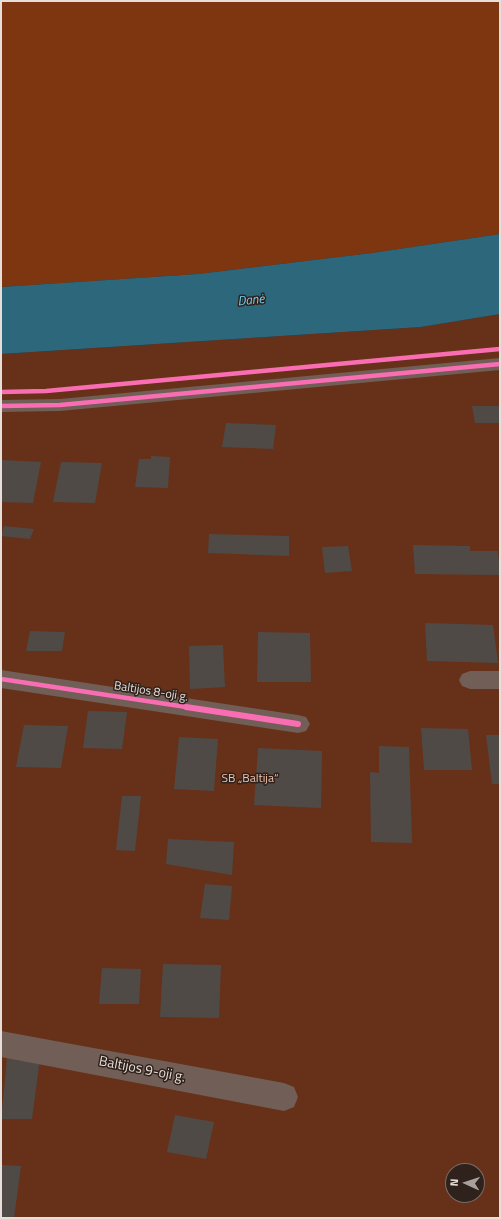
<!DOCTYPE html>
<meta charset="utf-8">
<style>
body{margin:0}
#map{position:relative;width:501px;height:1219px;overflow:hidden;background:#352d2a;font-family:"Titillium Web",sans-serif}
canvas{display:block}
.frame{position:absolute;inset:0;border:2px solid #e7deda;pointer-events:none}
.north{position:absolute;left:445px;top:1163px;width:40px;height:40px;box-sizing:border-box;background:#2f211b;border:1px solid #796d67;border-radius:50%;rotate:273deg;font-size:11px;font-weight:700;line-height:16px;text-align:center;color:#e7deda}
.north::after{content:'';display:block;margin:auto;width:14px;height:18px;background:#a9a09c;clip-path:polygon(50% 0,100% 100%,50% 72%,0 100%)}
</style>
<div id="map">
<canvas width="501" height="1219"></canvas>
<div class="frame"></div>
<div class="north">N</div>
</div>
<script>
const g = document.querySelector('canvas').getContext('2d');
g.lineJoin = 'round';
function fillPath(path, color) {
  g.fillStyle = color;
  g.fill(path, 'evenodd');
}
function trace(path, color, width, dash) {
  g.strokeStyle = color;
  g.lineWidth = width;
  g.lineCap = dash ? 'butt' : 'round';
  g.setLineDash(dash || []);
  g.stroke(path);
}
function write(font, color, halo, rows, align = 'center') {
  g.font = font + ' "Titillium Web",sans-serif';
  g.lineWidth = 3;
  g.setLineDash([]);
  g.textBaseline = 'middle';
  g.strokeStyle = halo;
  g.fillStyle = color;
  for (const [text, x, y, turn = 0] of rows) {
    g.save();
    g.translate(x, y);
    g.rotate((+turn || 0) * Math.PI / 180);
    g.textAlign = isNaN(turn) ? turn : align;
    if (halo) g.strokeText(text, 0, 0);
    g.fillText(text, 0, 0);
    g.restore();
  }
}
const green = new Path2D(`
 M500,314V1218H1V354L421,327ZM453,1171H477V1195H453Z`);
const forest = new Path2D(`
 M1,1H500V234L372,253L198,274L1,287Z`);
const water = new Path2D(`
 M500,234V314L421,327L1,354V287L198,274L372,253Z`);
const building = new Path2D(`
 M472,406H500V423H475Z
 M226,423L276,425L273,449L222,447Z
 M151,456L170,457L168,488L135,487L139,459H151Z
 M1,460L41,462L33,503L1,502Z
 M61,462L102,463L95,503L53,502Z
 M4,526L34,529L30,539L1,536Z
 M209,534L289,536V556L208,553Z
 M413,545L470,546V551H498L500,575L415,574Z
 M348,546L352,571L325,573L322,547Z
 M425,623L493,625L498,663L427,661Z
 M30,631L65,632L62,651H26Z
 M258,632L310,633L311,682H257Z
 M223,645L225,687L190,689L189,646Z
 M88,711L127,712L122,749L83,748Z
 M24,725L68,726L61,768L16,767Z
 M421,728L468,729L472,770H424Z
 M486,735H500V784H492Z
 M179,737L218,739L214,791L174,789Z
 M379,746L409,747L412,843L371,842L370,772L379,773Z
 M258,748L322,751L321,808L254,805Z
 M122,796H141L135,851L116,850Z
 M168,839L234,842L232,875L166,864Z
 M205,884L232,886L229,920L200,918Z
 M163,964L221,965L219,1018L160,1017Z
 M102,968L141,969L139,1004H99Z
 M7,1058L40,1059L32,1119H1Z
 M175,1115L214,1122L206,1159L167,1152Z
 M1,1165L21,1166L14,1218H1Z`);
const street = new Path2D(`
 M500,358V370L60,411L1,412V400L60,399Z
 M1,670L298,715L306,717L310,724L306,731L298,733L1,688Z
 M470,671H500V689H470L462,686L459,680L462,674Z
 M1,1031L284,1083L294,1087L298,1097L294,1107L284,1111L1,1057Z`);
const cyclewayFar1 = new Path2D(`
 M1,392L46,391L500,349
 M1,406L60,405L500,364
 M1,679L193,708`);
const cycleway = new Path2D(`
 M186,707L298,724`);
const streetNames = [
 ["Baltijos 8-oji g.",151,692,9]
];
const parkNames = [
 ["SB „Baltija“",250,779]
];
const waterNames = [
 ["Danė",251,301,-6]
];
const nearStreetnames = [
 ["Baltijos 9-oji g.",142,1070,11]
];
fillPath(green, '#673018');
fillPath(forest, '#7e3610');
fillPath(water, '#2d677c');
fillPath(building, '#504a47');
fillPath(street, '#705e57');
trace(cyclewayFar1, '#f96db3', 4.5);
trace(cycleway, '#f96db3', 6);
write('12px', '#e7deda', '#2f211b', streetNames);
write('12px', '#f2c2ae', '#2f211b', parkNames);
write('italic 13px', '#7ed1f1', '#2f211b', waterNames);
write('14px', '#e7deda', '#2f211b', nearStreetnames);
</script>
